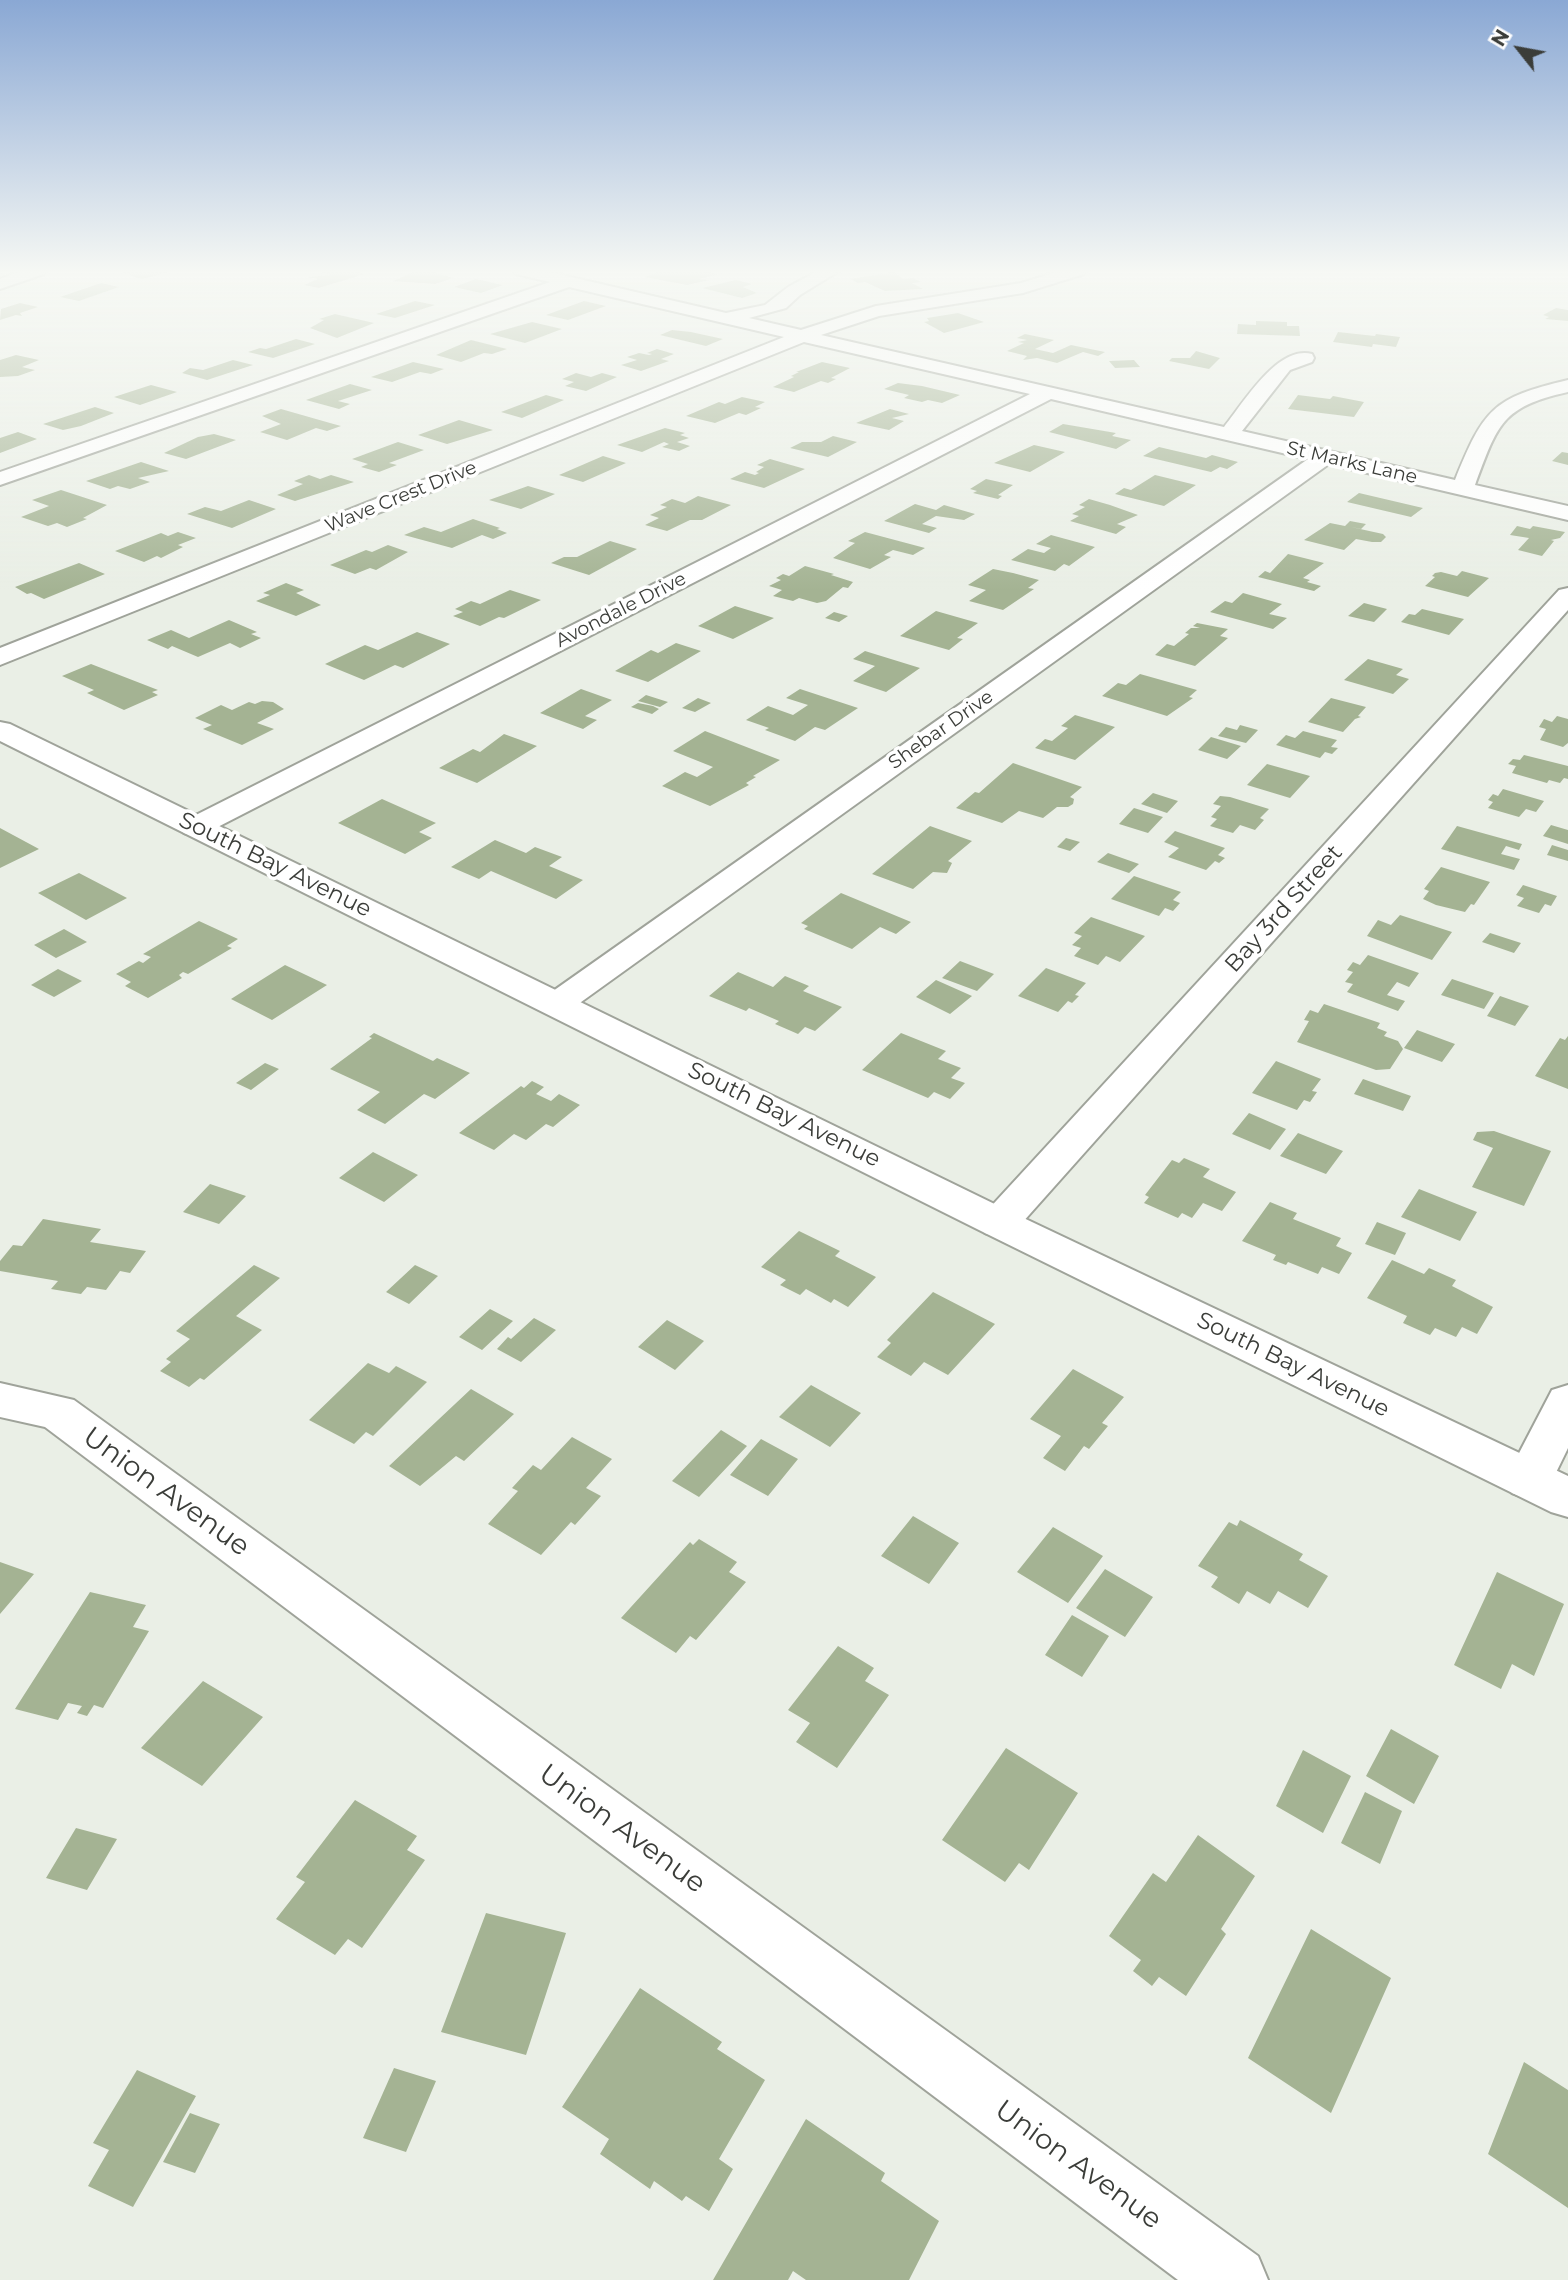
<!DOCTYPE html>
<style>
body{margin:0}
#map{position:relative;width:1568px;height:2280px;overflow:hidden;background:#eaefe6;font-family:Montserrat,sans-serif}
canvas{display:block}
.north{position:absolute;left:1484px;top:14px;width:70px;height:70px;-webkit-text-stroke:5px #fff;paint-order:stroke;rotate:301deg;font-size:19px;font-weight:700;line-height:28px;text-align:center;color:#3b3d39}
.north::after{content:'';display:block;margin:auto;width:24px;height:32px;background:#3b3d39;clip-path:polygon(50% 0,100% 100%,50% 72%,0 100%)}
</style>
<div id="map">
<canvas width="1568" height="2280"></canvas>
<div class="north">N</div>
</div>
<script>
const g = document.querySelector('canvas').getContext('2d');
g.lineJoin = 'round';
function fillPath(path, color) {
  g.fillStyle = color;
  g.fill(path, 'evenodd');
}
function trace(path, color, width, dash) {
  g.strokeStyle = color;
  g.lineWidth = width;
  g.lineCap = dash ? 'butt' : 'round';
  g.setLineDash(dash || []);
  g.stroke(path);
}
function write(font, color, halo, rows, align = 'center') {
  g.font = font + ' Montserrat,sans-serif';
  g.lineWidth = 7;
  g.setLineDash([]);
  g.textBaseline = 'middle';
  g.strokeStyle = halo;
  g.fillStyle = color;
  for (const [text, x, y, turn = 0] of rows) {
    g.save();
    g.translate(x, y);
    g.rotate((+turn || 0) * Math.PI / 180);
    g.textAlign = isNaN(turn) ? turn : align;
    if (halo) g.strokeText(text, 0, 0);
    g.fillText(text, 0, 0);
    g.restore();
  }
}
const building = new Path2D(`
 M130,271H167V272L142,279L123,273Z
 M319,271H353L364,274L319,288L304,285L318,279L308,277L331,275Z
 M417,271H429L453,278L435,284L393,281Z
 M661,271H698L718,274L699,279L709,280L687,285L645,277Z
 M894,272L903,279L913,278L921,282L912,283L923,289L885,291L865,282L858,283L851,279Z
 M476,279L489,282L503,285L481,293L454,287Z
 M736,280L752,284L743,287L757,293L742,298L702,288Z
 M101,283L119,287L79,301L60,297Z
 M415,301L435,305L395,318L376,314Z
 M584,301L606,306L568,320L546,315Z
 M20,303L38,307L20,313L22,316L16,315L0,320L1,309Z
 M1556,308L1568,310V321L1545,319L1549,317L1543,315Z
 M958,313L984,322L944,333L924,322L929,321L927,318Z
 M335,314L374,323L337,338L310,328L324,320L319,319Z
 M1256,321L1287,322V326H1299L1300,336L1237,334L1238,324L1256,325Z
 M532,322L562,329L525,343L490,334Z
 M672,330L691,332L723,339L706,346L660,335Z
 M1338,332L1375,336L1376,334L1400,337L1396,347L1373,344L1372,347L1333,342Z
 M1025,334L1054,340L1035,349L1053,353L1071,345L1105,352L1098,356L1083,352L1057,363L1037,358L1023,360L1027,356L1007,351L1024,343L1018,342L1027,340L1017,338Z
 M296,339L315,344L273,358L248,352L260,348L266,349Z
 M471,340L507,349L492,354L484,353L461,362L436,355Z
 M657,349L674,354L661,359L669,361L641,371L621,365L637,360L627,357L639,353L649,355L652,354L647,353Z
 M1196,351L1220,358L1209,369L1169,361L1172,358H1190Z
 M16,355L39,360L22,367L35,370L18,376L0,377V360Z
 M233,360L253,365L207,380L182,373L190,368L203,370Z
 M1134,360L1140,367L1115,368L1109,361Z
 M413,362L444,369L431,374L420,372L392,382L371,377Z
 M822,362L850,368L831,378L836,379L828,383L821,381L794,392L773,387L794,377L791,376L799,372H796Z
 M576,373L591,377L602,373L617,377L586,391L565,386L574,382L562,379Z
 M898,383L922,386L960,395L942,403L928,400L922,402L904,398L909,395L884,389Z
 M350,384L372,390L338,401L350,404L339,409L306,400Z
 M151,385L177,392L140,405L114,397Z
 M546,395L564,400L522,418L501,412Z
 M1298,395L1330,399L1333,396L1364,402L1354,417L1288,409Z
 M742,397L765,402L755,407L761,408L746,415L739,413L715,423L686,416L719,402L725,404Z
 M95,407L114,413L81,426L63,430L43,424Z
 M281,409L330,423L341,426L327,431L316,428L287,440L260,432L281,424L262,416Z
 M890,409L909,414L892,418L904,421L889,430L856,423Z
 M459,420L493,430L447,444L418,435Z
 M1063,424L1116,433L1112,436L1131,440L1116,449L1049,432Z
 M665,428L685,433L680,435L689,438L677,442L690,446L679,451L662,447L669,444L664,442L642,452L617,445Z
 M18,432L37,439L0,453V438Z
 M214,434L236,440L186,459L164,453L198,437Z
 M833,436L857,442L828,457L790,448L802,442H821Z
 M398,442L424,450L389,463L397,465L379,472L361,467L368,464L352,459Z
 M1034,445L1065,452L1030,472L994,463Z
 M1159,447L1206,458L1212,455L1238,462L1227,469L1220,467L1211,472L1143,456Z
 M1562,452L1568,453V465L1552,461Z
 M603,456L626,463L583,482L559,475Z
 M770,459L805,469L764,488L730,479L745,472L755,475L759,473L756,472L764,467L757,465Z
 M141,462L169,471L138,478L150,482L130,489L118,486L110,489L86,481Z
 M309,475L320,479L331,475L354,482L295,501L277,495L303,484L294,481Z
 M1155,475L1196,485L1164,506L1115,494L1124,488L1131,490Z
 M986,479L1013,485L998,495L1002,496L998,499L973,493L977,491L970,489Z
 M528,486L555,494L521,509L489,500Z
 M61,490L107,505L83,518L87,519L67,527L57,523L48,526L21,517L49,506L32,500Z
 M1359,493L1423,508L1411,517L1347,502Z
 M698,496L731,505L702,520H690L667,531L645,525L659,518L650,515L667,507L660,505L672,499L685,503Z
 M1089,499L1110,505L1138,515L1117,524L1126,527L1116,534L1070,521L1079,516L1072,514L1085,507L1079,505Z
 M249,500L276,509L232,528L187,514L205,507L221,511Z
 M915,504L936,510L944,505L975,514L964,520L936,516L922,524L937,528L929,533L884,521Z
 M473,519L500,528L497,529L507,533L493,539L482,535L452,548L404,535L424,527L441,532Z
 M1350,521L1366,524L1361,529L1351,527L1383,534L1386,537L1381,542H1372L1356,539L1344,550L1304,540L1330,523L1345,526Z
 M1517,526L1530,529L1533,526L1565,532L1560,538L1551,540L1554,541L1542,556L1518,550L1529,538L1510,535Z
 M178,532L196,538L178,545L183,547L161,558L157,556L144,562L115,551L161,533L168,536Z
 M865,532L925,548L913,555L893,550L884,555L891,557L870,569L833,558L855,543L848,541Z
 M1051,535L1095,547L1069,566L1064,564L1055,571L1011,560L1028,549L1044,553L1051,548L1036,544Z
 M610,541L637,549L589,575L551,563L564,557H577Z
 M388,545L408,552L376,570L370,568L355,574L330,565L366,550L372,552Z
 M1288,554L1324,563L1303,578L1310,580L1307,582L1321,586L1314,591L1258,577L1265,571L1270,573Z
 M79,563L105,574L44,599L31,593L27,594L15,587Z
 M805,566L834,574L831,575L853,582L848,588L843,587L826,601L817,603L799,598L793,601L773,596L782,590L769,586L781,580L776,578L783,574L789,576Z
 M993,569L1013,573L1039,580L1028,588L1034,589L1003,610L969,601L986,590L968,585Z
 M1462,571L1489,578L1468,597L1425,586L1435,577L1432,576L1435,573L1441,572L1457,576Z
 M286,583L304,590L296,593L321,605L296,616L256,601L270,595L263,593Z
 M510,590L541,600L504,618L499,617L480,626L453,616L463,612L455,609L471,601L480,604Z
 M1243,593L1282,604L1269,614L1287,618L1273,629L1210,612L1225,601L1232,603Z
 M1364,603L1387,609L1374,622L1348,616Z
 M735,606L774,618L733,639L698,626Z
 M1422,609L1464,619L1449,635L1401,622L1409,614L1415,615Z
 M936,611L978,623L957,638L963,639L949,650L900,636Z
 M834,612L848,616L839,622L825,618Z
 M229,620L257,632L251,634L261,638L240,648L230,643L198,657L172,646L168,649L147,640L171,630L189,638Z
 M1197,623L1228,629L1220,636L1228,638L1195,666L1155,655L1167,644L1174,646L1189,634L1185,633L1191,628H1200L1193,626Z
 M417,632L450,644L403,668L395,665L364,680L325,664L365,645L378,650Z
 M676,643L701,651L648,682L615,671L651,650L658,653Z
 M865,651L920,668L886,692L853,681L875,666L853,659Z
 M1368,659L1403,669L1396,675L1409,679L1393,694L1344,680Z
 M91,664L158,690L152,692L158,695L124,710L87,693L94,690L62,676Z
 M1140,674L1197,690L1189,697L1193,698L1167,716L1102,696L1118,683L1126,685Z
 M581,689L612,700L585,716L597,720L583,729L540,713Z
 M800,689L858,708L825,730L815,727L795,741L765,730L769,728L746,720L768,706L793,715L808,705L786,698Z
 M646,695L668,702L660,707L638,701Z
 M698,698L711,703L695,712L682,708Z
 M1331,698L1366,707L1358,716L1361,717L1355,719L1343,732L1308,722Z
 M262,701L273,702L284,709L257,723L274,729L242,745L203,729L212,725L195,718L221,705L232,710L249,702L255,704Z
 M638,703L653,706L659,709L652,714L631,707Z
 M1075,715L1115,727L1075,760L1035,748L1045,739L1052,741L1068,728L1061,726Z
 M1557,716L1568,719V743L1563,747L1540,740L1546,729L1539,727L1544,719L1552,722Z
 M1240,725L1258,730L1246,743L1218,736L1226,727L1237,730Z
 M705,731L780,760L753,776L756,777L746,783L749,785L710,806L662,786L685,772L697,777L713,767L673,751Z
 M1303,731L1337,740L1331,747L1338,748L1332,754L1325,752L1320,758L1276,745L1286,735L1295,738Z
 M504,734L537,746L477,783L439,768L473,749L480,752Z
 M1211,737L1241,746L1227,759L1198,750Z
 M1524,755L1568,766V779L1564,778L1560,783L1549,780L1547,783L1512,773L1516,766L1508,764L1513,759L1520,760Z
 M1013,763L1082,787L1070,797L1074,799L1073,804L1068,807H1057L1043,818L1019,811L1002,823L956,808L975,792L979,793Z
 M1267,764L1310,776L1290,798L1247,785Z
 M1503,789L1544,801L1536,812L1526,809L1519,817L1488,808L1493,802L1488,800L1493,794L1498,796Z
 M1153,793L1178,801L1167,813L1141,804Z
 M1220,796L1230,797L1269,809L1260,818L1264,820L1255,830L1240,825L1233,833L1210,826L1217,819L1211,817L1221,806L1213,804Z
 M382,799L436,823L419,832L432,838L405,854L338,823Z
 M1134,808L1163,817L1148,833L1119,824Z
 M1551,825L1568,830V844L1543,836Z
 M930,826L972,841L948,861L952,863L947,873L933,872L913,889L872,874Z
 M1457,826L1522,844L1519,850L1506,846L1501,854L1520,859L1514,870L1441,849Z
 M0,828L39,849L0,868Z
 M1175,831L1225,848L1218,855L1225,858L1219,863L1215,861L1206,870L1168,857L1179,848L1164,842Z
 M1066,838L1080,842L1070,851L1057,847Z
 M495,840L526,853L535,847L562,857L549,866L583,880L556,899L491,871L479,879L451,867Z
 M1552,845L1568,850V861L1547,855Z
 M1108,853L1139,864L1129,873L1097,862Z
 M1441,867L1490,882L1474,905L1471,904L1465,912L1436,905L1423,899L1429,891L1424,889Z
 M79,873L127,898L86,920L38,893Z
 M1134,876L1181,892L1173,900L1180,903L1173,911L1165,908L1159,916L1111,899Z
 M1523,885L1557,896L1551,906L1545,904L1539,913L1517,906L1524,898L1516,895Z
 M841,893L911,922L896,934L880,927L852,949L804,929L808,926L801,923Z
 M1400,915L1452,932L1432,960L1367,936L1378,920L1391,925Z
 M1091,917L1145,936L1120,962L1106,956L1098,965L1074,956L1081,948L1072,945L1082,936L1074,933Z
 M199,921L238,939L227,946L232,948L188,974L183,972L179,975L182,978L148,998L125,986L131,982L116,974L139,961L143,963L151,957L143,954Z
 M64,929L87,942L56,958L34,945Z
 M1490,933L1521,943L1514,953L1482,942Z
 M1368,955L1419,973L1409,987L1397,982L1387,995L1405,1001L1398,1011L1347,992L1353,984L1345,982L1353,972L1347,970L1353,962L1360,965Z
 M960,961L994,974L977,991L942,978Z
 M285,965L327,985L272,1020L231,999Z
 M1046,968L1086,983L1075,995L1079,996L1072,1003L1068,1001L1058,1012L1018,996Z
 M58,969L82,981L54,997L31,985Z
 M738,972L773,987L785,976L809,986L803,991L842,1007L815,1031L805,1027L798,1034L775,1024L779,1021L749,1008L746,1011L709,996Z
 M1452,979L1494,993L1484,1009L1441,995Z
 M936,980L972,996L950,1014L916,997Z
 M1500,996L1529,1006L1515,1026L1487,1016Z
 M1324,1004L1380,1023L1377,1028L1387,1032L1384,1036L1398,1041L1403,1049L1390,1069L1376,1070L1297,1042L1309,1021L1304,1020L1310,1010L1318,1013Z
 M1417,1030L1455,1044L1442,1062L1404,1048Z
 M374,1033L433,1061L437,1058L470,1073L435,1099L424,1094L385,1124L357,1110L380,1092L330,1069L372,1038L369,1037Z
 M901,1033L946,1051L938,1059L961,1068L951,1078L965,1083L950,1099L934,1092L928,1098L862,1070Z
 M1568,1036V1089L1535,1076L1560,1038L1565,1040Z
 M1276,1061L1321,1079L1312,1091L1317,1092L1310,1102L1304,1100L1297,1110L1252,1093Z
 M265,1063L279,1069L251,1090L236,1083Z
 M1363,1079L1411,1096L1403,1111L1354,1094Z
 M532,1081L544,1087L536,1094L551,1101L559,1094L580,1105L553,1127L546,1124L526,1140L514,1134L494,1150L459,1133L521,1086L524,1088Z
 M1249,1113L1286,1129L1270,1150L1232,1134Z
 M1494,1131L1551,1151L1524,1206L1472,1187L1493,1148L1473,1140L1477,1132Z
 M1298,1133L1343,1151L1326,1174L1280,1156Z
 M373,1152L418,1175L384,1202L339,1178Z
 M1184,1158L1210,1169L1203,1177L1236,1192L1222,1211L1203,1203L1192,1218L1182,1213L1178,1218L1144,1203L1149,1197L1145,1195L1172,1160L1179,1163Z
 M210,1184L246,1196L219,1224L183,1212Z
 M1419,1189L1477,1212L1460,1241L1401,1217Z
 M1270,1202L1297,1213L1293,1219L1341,1238L1336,1246L1352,1253L1339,1274L1322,1267L1318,1274L1288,1262L1286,1265L1273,1260L1276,1255L1242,1241Z
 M43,1219L101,1229L90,1242L146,1251L130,1273L120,1271L106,1290L87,1287L81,1294L51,1289L58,1281L0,1271V1261L13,1245L22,1246Z
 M1377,1222L1406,1233L1395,1255L1365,1244Z
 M799,1231L840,1251L835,1256L876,1277L848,1307L834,1299L831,1303L806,1289L800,1295L780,1285L786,1280L761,1267Z
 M1392,1260L1424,1274L1429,1268L1456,1280L1452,1286L1493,1307L1477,1334L1462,1327L1456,1337L1435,1328L1430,1335L1403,1323L1407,1316L1367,1298Z
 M254,1265L280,1278L236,1316L262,1330L204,1380L200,1378L189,1387L160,1371L171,1362L166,1359L190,1339L176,1331Z
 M415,1265L438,1276L409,1304L386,1292Z
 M933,1292L995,1324L948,1375L924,1362L911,1376L877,1357L891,1343L887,1340Z
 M490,1309L513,1321L482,1350L459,1337Z
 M534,1318L556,1330L521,1362L497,1349L508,1337L511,1339Z
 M667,1320L704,1341L675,1370L638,1347Z
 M368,1363L389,1373L396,1366L427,1382L373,1436L366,1432L354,1444L309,1420Z
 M1073,1369L1124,1397L1102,1423L1108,1426L1089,1449L1084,1446L1065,1471L1043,1458L1061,1436L1030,1419Z
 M811,1385L861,1413L830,1447L779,1417Z
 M471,1389L514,1414L464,1461L456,1456L420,1486L389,1466Z
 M721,1430L747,1446L699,1497L672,1481Z
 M572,1437L612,1459L586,1488L601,1496L575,1525L571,1522L541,1555L488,1524L518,1491L512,1488L533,1465L541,1470Z
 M761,1439L798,1459L768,1496L730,1475Z
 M913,1516L959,1543L929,1584L881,1556Z
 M1240,1520L1303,1554L1299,1560L1328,1576L1308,1608L1278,1591L1270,1604L1247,1591L1239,1604L1211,1587L1218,1577L1198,1566L1229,1522L1237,1526Z
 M1053,1527L1103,1556L1068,1603L1017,1572Z
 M699,1539L737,1562L729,1572L746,1582L696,1640L690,1636L676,1653L621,1618L690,1542L693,1545Z
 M0,1562L34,1574L0,1614Z
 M1105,1569L1153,1597L1125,1637L1076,1608Z
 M1497,1572L1564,1604L1534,1676L1512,1664L1501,1689L1454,1665Z
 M90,1592L146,1605L133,1627L149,1631L103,1708L94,1705L87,1716L77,1713L82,1706L68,1703L58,1720L15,1709Z
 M1072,1615L1109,1636L1082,1677L1045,1655Z
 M838,1646L874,1668L865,1681L889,1695L837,1768L796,1742L810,1723L788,1710Z
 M203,1681L263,1717L202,1786L141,1748Z
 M1391,1729L1439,1756L1414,1804L1366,1776Z
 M1006,1748L1078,1793L1029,1870L1019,1863L1005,1882L942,1840Z
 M1303,1750L1351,1776L1323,1833L1276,1806Z
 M1365,1792L1402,1811L1380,1864L1341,1843Z
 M355,1800L417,1836L407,1850L425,1860L362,1948L348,1939L335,1955L276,1919L305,1882L296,1877Z
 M76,1828L117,1839L87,1890L46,1878Z
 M1198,1835L1255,1876L1221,1929L1226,1934L1186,1996L1159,1977L1152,1986L1133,1971L1141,1960L1109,1936L1153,1873L1166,1882Z
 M486,1913L566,1933L526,2055L441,2032Z
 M1311,1929L1391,1978L1331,2113L1248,2058Z
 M640,1988L722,2042L717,2049L765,2080L719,2159L733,2169L709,2211L686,2196L682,2201L654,2181L650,2189L600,2154L609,2139L562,2107Z
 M1524,2062L1568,2090V2208L1488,2154Z
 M394,2068L436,2081L406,2152L363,2138Z
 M137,2070L196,2096L133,2207L88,2186L109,2150L93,2143Z
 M190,2113L220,2124L195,2173L163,2162Z
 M806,2119L885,2173L881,2181L939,2221L909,2280H806L793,2271L788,2280H713Z`);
const minor = new Path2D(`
 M21,271H46L44,274L0,289V279Z
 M514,271H545L726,313L765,305L788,287L818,271H839L800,295L786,308L749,318L801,330L876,306L1021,283L1060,271H1086L1084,274L1023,293L879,316L821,335L1224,427C1243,404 1277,345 1312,354L1314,358L1312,362L1290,370L1242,431L1455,480C1484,409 1492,398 1568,380V392C1501,407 1498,424 1475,485L1568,506V520L1329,464L570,1010L558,1013L546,1010L541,1003L546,996L1308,459L1051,399L206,833L195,836L184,833L180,827L184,821L1030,394L804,342L0,665V648L784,337L569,287L0,485V472L550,282L516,274Z
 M1568,588V610L1013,1233L999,1237L985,1233L979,1223L985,1213L1559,590Z
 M0,1383L74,1400L1258,2256L1268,2280H1178L45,1427L0,1417Z
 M1568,1385V1448L1546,1493L1529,1499L1512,1493L1505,1480L1552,1390Z`);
const tertiary = new Path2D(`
 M0,722L10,724L1013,1213L1568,1476V1517L1551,1512L985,1233L0,741Z`);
const farStreetnames = [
 ["St Marks Lane",1352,463,13],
 ["Wave Crest Drive",401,497,-22],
 ["Avondale Drive",621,610,-27],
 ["Shebar Drive",941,730,-35]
];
const streetNames = [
 ["South Bay Avenue",275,865,26],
 ["Bay 3rd Street",1284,909,-48],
 ["South Bay Avenue",784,1115,26],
 ["South Bay Avenue",1293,1365,26]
];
const nearStreetnames = [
 ["Union Avenue",166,1492,36],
 ["Union Avenue",622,1829,36],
 ["Union Avenue",1078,2165,36]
];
fillPath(building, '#a4b393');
trace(minor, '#9fa39a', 4);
trace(tertiary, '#9fa39a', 4);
fillPath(minor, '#fff');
fillPath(tertiary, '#fff');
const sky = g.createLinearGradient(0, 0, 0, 591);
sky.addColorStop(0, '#8aa8d4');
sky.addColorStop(0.46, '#f6f8f4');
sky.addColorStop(1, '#f6f8f400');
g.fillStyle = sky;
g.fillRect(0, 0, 1568, 591);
write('19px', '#3b3d39', '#fff', farStreetnames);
write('23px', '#3b3d39', '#fff', streetNames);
write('28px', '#3b3d39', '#fff', nearStreetnames);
</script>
